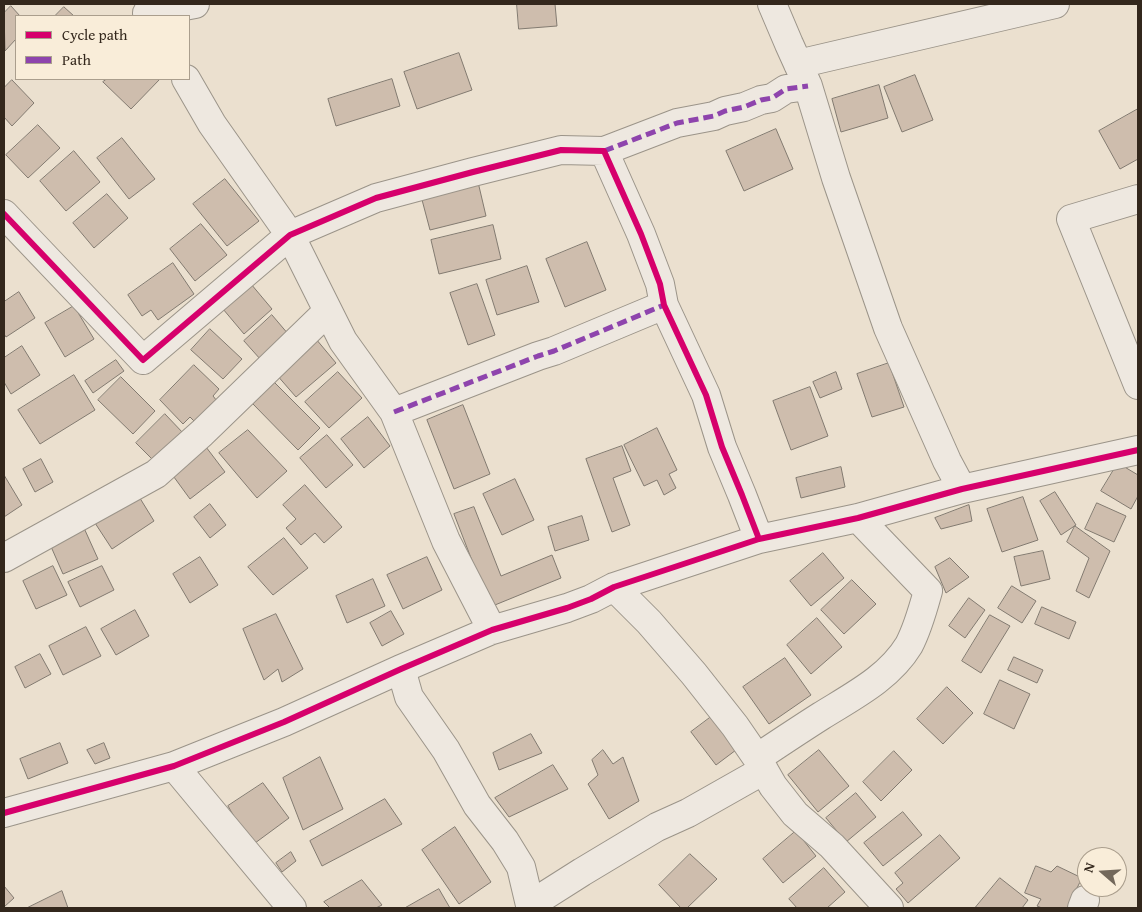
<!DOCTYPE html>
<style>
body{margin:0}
#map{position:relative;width:1142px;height:912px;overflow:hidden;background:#ebe0cf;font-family:"Gentium Book Plus",serif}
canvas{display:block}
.frame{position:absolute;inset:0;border:5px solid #33271c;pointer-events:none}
.legend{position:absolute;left:15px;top:15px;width:175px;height:65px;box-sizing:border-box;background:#f9edd9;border:1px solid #aa9e8d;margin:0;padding:6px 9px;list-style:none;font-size:15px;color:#33271c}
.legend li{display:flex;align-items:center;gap:10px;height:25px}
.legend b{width:25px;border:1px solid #aa9e8d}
.north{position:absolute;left:1077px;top:847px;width:50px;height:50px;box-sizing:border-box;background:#f9edd9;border:1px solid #aa9e8d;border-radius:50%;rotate:289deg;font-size:14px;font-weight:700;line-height:20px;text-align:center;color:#33271c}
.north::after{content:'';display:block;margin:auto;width:18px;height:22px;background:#73685b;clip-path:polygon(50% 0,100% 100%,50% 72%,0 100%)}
</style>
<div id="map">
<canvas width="1142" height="912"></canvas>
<div class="frame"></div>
<ul class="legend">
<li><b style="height:6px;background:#d6006c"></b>Cycle path</li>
<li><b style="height:6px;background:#8e44ad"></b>Path</li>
</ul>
<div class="north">N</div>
</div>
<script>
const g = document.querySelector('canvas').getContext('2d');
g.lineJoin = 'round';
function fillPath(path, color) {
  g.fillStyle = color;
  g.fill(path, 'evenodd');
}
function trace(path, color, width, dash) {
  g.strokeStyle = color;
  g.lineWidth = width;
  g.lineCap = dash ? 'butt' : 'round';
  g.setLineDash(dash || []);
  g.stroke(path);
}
const building = new Path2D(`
 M517,4H555L557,26L519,29Z
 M11,6L20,16H16V39L5,51L4,13Z
 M64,7L74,16H55Z
 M459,53L472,90L417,109L404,72Z
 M915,75L933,120L902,132L884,87Z
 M107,79H160L131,109L103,82Z
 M392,79L400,106L336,126L328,99Z
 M12,80L34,103L12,126L4,117V88Z
 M879,85L888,118L841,132L832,99Z
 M1138,109V159L1120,169L1099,131Z
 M38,125L60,148L28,178L6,155Z
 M776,129L793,169L744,191L726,151Z
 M122,138L155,179L129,199L97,158Z
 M74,151L100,182L66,211L40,181Z
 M225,179L259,221L227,246L193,204Z
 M478,182L486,216L430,230L421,196Z
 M107,194L128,218L94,248L73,223Z
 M201,224L227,255L195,281L170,249Z
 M493,225L501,259L439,274L431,240Z
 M587,242L606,290L565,307L546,259Z
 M173,263L194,294L158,320L151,310L142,316L128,295Z
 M527,266L539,302L497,315L486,280Z
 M251,284L272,309L244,334L223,309Z
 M477,284L495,335L468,345L450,293Z
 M19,292L35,318L6,337L4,334V302Z
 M74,306L94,339L65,357L45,323Z
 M272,315L289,335L261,360L244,341Z
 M210,329L242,359L223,379L191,350Z
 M316,339L336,363L296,397L276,374Z
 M22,346L40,375L11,394L4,382V358Z
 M116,360L124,371L93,393L85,381Z
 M889,363L904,407L872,417L857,374Z
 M194,365L219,389L213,396L217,401L196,423L190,417L183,424L160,400Z
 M338,372L362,398L329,428L305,402Z
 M836,372L842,389L820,398L813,382Z
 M74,375L95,410L40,444L18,410Z
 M121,377L155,411L133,434L98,400Z
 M274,382L320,428L298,450L253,404Z
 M810,387L828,436L791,450L773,401Z
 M463,405L490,474L454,489L427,420Z
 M165,414L184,434L156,463L136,443Z
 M368,417L390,446L364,468L341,439Z
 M657,428L677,470L669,474L676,488L664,495L657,480L644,486L624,445Z
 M248,430L287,471L257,498L219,453Z
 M327,435L353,465L326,488L300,458Z
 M622,446L631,471L613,478L630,525L612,532L586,459Z
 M206,447L225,472L190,499L171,473Z
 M41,459L53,482L35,492L23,469Z
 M1118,463L1138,475V496L1131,509L1101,491Z
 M841,467L845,487L801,498L796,478Z
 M4,475L22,505L4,517Z
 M515,479L534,520L502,535L483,494Z
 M305,485L342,527L324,543L315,533L301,545L286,528L296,519L283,505Z
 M1055,492L1076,525L1061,535L1040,501Z
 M138,495L154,521L112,549L95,523Z
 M1023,497L1038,540L1002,552L987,509Z
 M1097,503L1126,516L1114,542L1085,529Z
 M210,504L226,525L210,538L194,517Z
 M969,505L972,521L941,529L935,518Z
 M474,507L501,576L552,555L561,578L490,607L454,514Z
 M582,516L589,540L555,551L548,527Z
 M1075,526L1110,551L1089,598L1076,591L1089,558L1067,542Z
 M84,528L98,559L63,574L49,542Z
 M284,538L308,568L273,595L248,567Z
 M1043,551L1050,579L1021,586L1014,557Z
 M823,553L844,578L811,606L790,581Z
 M200,557L218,585L190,603L173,574Z
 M427,557L442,590L403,609L387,575Z
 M950,558L969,577L946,593L935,567Z
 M53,566L67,595L36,609L23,581Z
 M102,566L114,590L80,607L68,582Z
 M373,579L385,606L347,623L336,596Z
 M852,580L876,604L844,634L821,610Z
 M1012,586L1036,601L1022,623L998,608Z
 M969,598L985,610L965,638L949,626Z
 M1042,607L1076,622L1069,639L1035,624Z
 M135,610L149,636L116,655L101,629Z
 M391,611L404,634L382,646L370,623Z
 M276,614L303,669L282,682L278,669L264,680L243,629Z
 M990,615L1010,626L981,673L962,661Z
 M817,618L842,647L811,674L787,645Z
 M86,627L101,656L63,675L49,646Z
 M40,654L51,674L25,688L15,667Z
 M1014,657L1043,670L1037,683L1008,670Z
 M785,658L811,695L769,724L743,687Z
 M1000,680L1030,694L1014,729L984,714Z
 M947,687L973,713L943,744L917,719Z
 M715,714L740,747L716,765L691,732Z
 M531,734L542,753L499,770L493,753Z
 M60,743L68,763L28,779L20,759Z
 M104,743L110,758L95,764L87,750Z
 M603,750L613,764L623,757L639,801L609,819L588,784L598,775L592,760Z
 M819,750L849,786L818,812L788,775Z
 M894,751L912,770L881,801L863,782Z
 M320,757L343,809L303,830L283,778Z
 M553,765L568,789L509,817L495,798Z
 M263,783L289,818L251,846L228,806Z
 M856,793L876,817L846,842L826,818Z
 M385,799L402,824L322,866L310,841Z
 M903,812L922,835L883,866L864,843Z
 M455,827L491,882L459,904L422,850Z
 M796,831L816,856L783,883L763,859Z
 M940,835L960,858L908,903L896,889L903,883L895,873Z
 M291,852L296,861L282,872L276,863Z
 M690,854L717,879L687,908H681L659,885Z
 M1036,866L1051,872L1057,866L1082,878L1067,908H1042L1037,906L1041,899L1025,893Z
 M824,868L845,892L827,908H797L789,899Z
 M1000,878L1028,900L1022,908H979L976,907Z
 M362,880L382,905L376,908H330L324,902Z
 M4,886L14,898L4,907Z
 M439,889L450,908H405Z
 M62,891L68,908H27Z`);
const minor = new Path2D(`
 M772,4L789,44L808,86L836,178L888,328L947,461L962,489
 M147,13L195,4
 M798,64L1055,4
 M186,79L212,124L290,235L343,341L394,412L446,541L492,630
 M604,151L677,123L714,116L725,111L744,107L761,100L772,98L786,89L808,86
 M1138,199L1071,219L1138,385
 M4,214L143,360L290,235L376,198L473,172L561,150L604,151L641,234L660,284L664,305L706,395L722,447L742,495L759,539
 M394,412L538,356L554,351L664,305
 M4,558L156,474L202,433L328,311
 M614,587L649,622L694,674L735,726L757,758L773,786L795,814L832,846L889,908
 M401,669L409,697L446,750L477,805L505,841L521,867L530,905L582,872L657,827L688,813L764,770
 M757,758C778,744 799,730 821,716C853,696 889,678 909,645C918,628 923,609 928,591L858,518
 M174,766L292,908
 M4,813L174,766L284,722L401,669L492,630L567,608L591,599L614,587L759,539L858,518L962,489L1138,450
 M1082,908L1085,900`);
const quiet = new Path2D(`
 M604,151L677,123L714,116L725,111L744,107L761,100L772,98L786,89L808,86
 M394,412L538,356L554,351L664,305`);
const cycleway = new Path2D(`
 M4,214L143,360L290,235L376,198L473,172L561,150L604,151L641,234L660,284L664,305L706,395L722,447L742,495L759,539
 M4,813L174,766L284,722L401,669L492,630L567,608L591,599L614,587L759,539L858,518L962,489L1138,450`);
fillPath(building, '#cebdad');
trace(building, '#827a70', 1);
trace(minor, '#9b9489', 30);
trace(minor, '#eee8e0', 28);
trace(quiet, '#8e44ad', 5, [10, 5]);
trace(cycleway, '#d6006c', 6);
</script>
